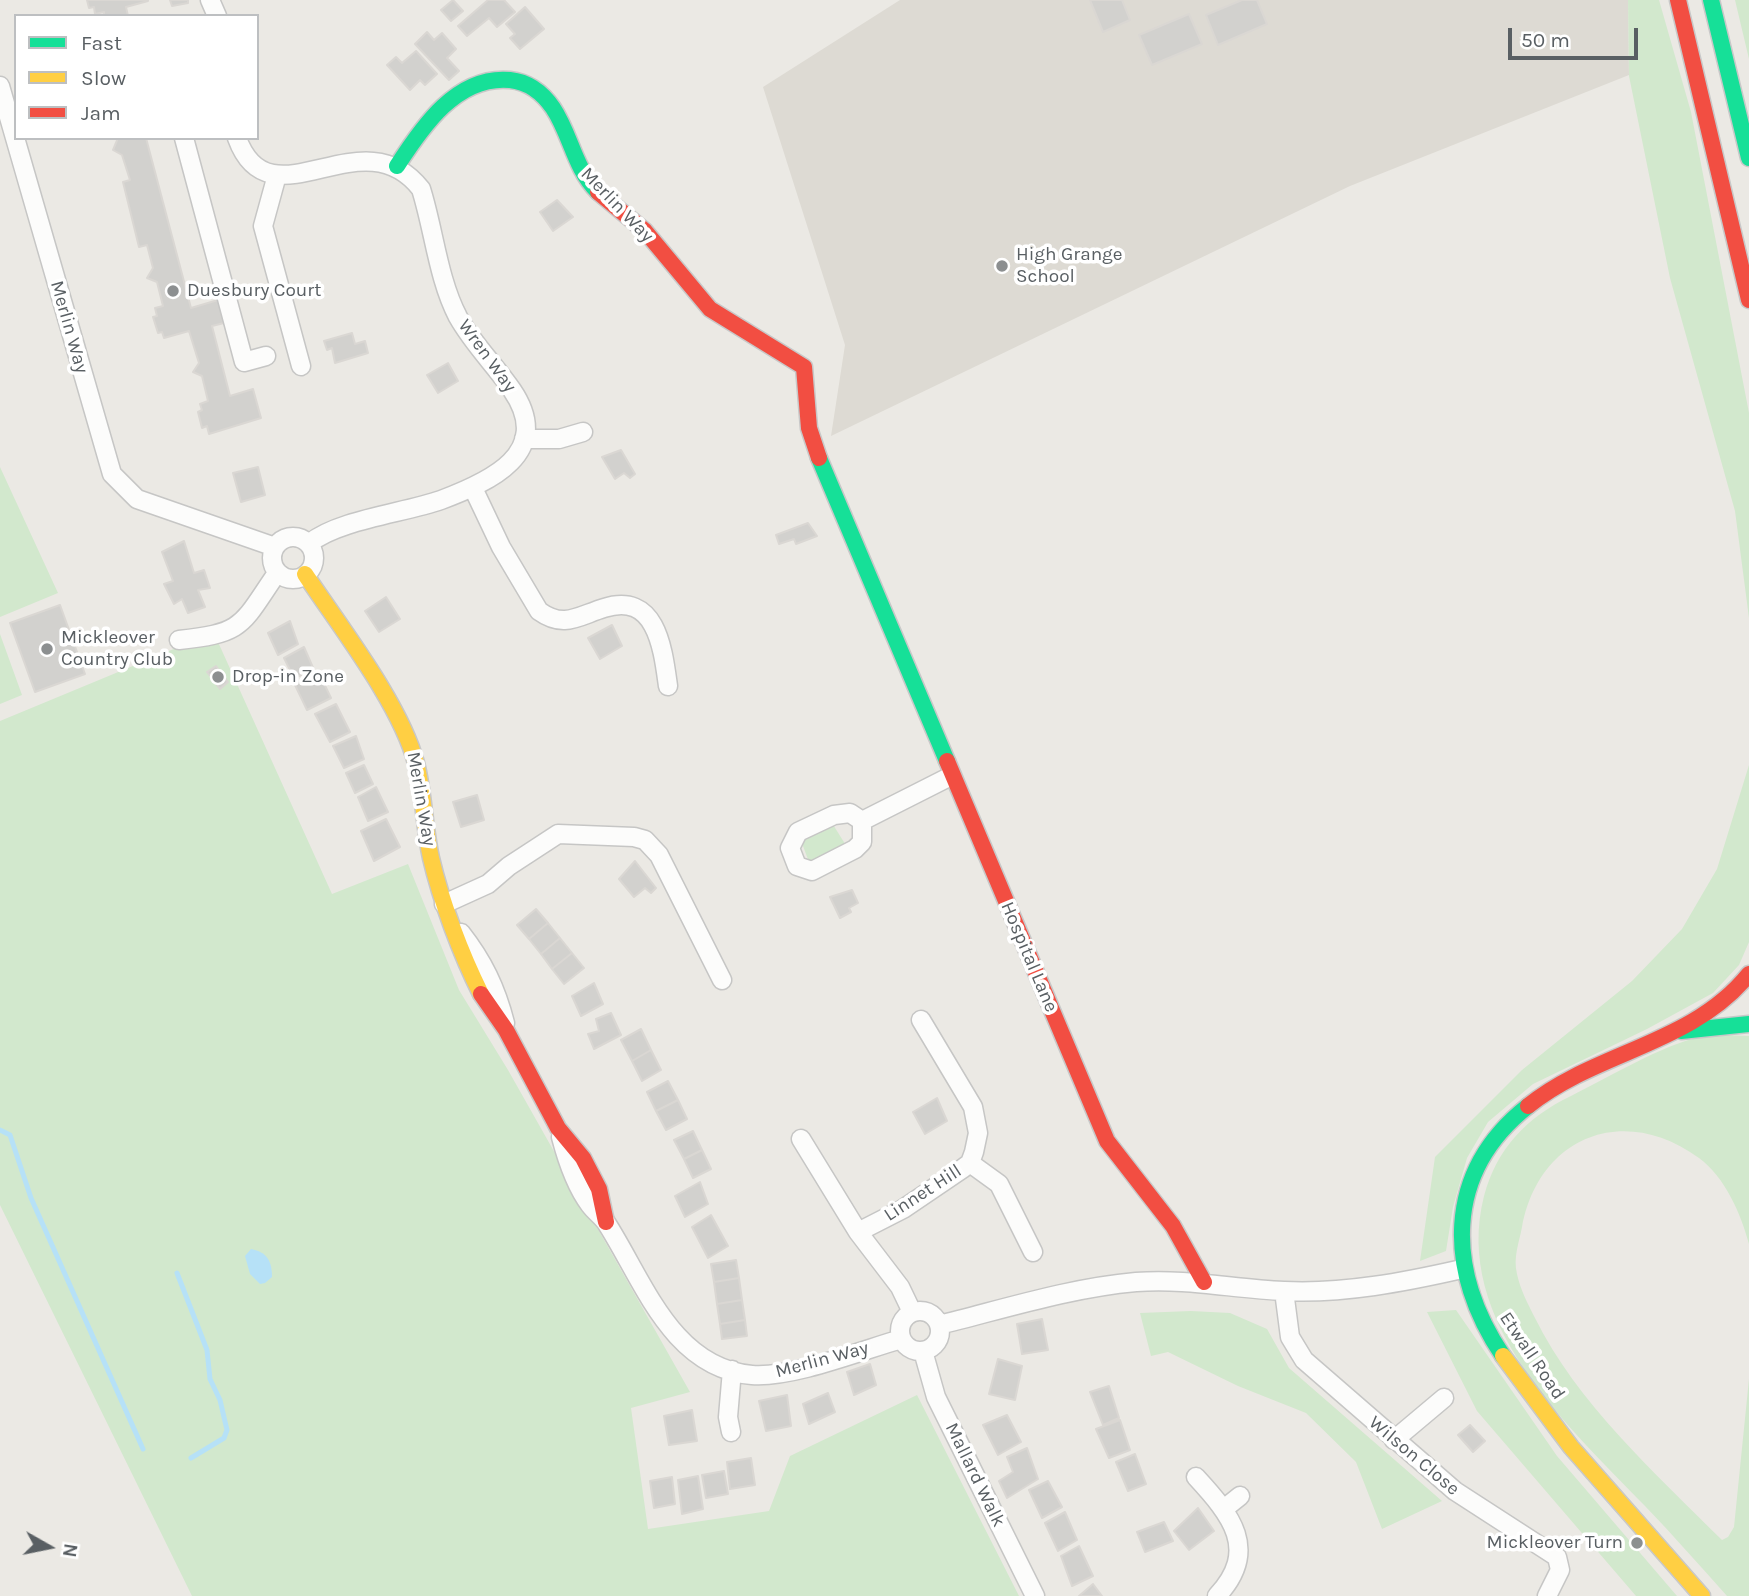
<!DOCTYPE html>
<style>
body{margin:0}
#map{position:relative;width:1749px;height:1596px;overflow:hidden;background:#ebe9e4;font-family:Karla,sans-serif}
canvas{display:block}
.legend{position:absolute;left:14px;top:14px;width:245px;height:126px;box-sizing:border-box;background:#fff;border:2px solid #bdbfc1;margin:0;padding:9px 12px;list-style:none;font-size:21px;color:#595f63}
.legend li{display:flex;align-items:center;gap:14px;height:35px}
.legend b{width:35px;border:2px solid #bdbfc1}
.north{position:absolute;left:14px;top:1512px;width:70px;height:70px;-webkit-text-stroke:5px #fff;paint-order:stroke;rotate:99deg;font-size:19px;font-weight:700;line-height:28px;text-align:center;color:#595f63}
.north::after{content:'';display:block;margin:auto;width:24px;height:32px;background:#595f63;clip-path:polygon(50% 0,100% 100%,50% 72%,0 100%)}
.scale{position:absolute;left:1508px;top:28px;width:130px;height:32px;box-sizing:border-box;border:4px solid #595f63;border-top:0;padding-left:9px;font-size:21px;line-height:24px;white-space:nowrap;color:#595f63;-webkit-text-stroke:5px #fff;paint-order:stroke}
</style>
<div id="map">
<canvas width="1749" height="1596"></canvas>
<ul class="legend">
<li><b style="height:9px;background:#16e098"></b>Fast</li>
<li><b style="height:9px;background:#ffcf43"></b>Slow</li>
<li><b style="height:9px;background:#f24e42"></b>Jam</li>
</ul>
<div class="north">N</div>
<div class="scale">50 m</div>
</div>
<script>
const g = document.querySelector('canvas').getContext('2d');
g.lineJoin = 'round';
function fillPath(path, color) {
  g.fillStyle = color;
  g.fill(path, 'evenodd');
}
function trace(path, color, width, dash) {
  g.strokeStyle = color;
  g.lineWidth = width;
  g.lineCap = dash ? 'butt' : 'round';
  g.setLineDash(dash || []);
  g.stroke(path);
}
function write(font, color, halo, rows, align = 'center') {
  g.font = font + ' Karla,sans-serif';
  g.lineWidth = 7;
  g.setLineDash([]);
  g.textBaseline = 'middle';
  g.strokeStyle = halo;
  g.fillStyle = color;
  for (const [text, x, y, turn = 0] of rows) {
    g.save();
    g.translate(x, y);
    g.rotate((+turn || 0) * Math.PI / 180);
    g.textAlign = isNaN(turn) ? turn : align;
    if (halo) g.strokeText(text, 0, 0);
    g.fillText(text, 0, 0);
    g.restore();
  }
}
const education = new Path2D(`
 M900,0H1628L1629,75L1350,186L831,436L845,345L763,87Z`);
const green = new Path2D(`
 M1628,0H1659L1691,112L1749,413V618L1735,511L1670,278L1629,76Z
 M1735,0H1749V59Z
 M0,467L58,593L0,617Z
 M0,634L22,695L0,704Z
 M218,642L332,894L408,864L459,990L508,1070L690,1392L631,1408L648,1529L769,1511L790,1456L917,1395L1019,1596H192L0,1205V721L181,646Z
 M1749,765V942L1739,965L1713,993L1647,1029L1533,1084L1488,1122L1467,1158L1453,1207L1446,1251L1420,1261L1435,1157L1522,1070L1632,981L1682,929L1717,869Z
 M832,823L847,847L819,864L809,862L800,838Z
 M1749,1036V1244C1741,1214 1725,1177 1699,1158C1624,1103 1539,1136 1522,1227C1519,1243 1513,1257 1517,1274C1520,1289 1528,1304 1535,1318C1577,1403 1655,1473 1722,1540L1728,1537L1734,1527L1749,1379V1596H1727C1700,1566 1673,1535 1645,1506C1567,1425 1452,1321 1484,1196C1497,1148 1527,1117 1571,1096C1605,1079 1666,1043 1701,1037C1716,1034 1734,1036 1749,1036Z
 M1456,1310L1557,1456L1677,1596H1636L1477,1411L1427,1312Z
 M1191,1311L1230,1313L1267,1329L1289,1368L1442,1501L1382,1529L1356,1462L1306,1413L1238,1386L1168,1352L1151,1356L1140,1313Z`);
const water = new Path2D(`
 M251,1249C267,1252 272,1261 272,1277L265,1283L260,1284L250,1274L245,1256Z`);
const stream = new Path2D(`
 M0,1130L10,1135L31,1198L143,1449
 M177,1273L207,1350L210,1379L220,1400L227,1430L224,1438L191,1458`);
const building = new Path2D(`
 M87,0H148V1L126,7L128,16H104V12L95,14L94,7L89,8Z
 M170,0H188V3L172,6Z
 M453,0L463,11L451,21L441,10Z
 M488,0H504L515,12L497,27L489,18L467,36L458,26Z
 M1090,0H1122L1130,20L1103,32Z
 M1242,0H1257L1267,24L1218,45L1206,15Z
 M525,7L544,29L520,49L510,38L515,34L506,24Z
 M1189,14L1202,44L1152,65L1139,35Z
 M427,32L434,40L442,33L456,49L447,58L459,71L449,80L415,44Z
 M416,51L437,74L425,85L420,80L410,90L387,65L396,57L402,63Z
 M118,138H146L191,308L218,300L224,323L212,326L230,396L253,389L261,418L209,434L207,426L202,428L198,412L202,410L200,404L208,401L202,376L193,372L199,363L189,331L164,338L162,332L158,333L153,317L157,316L155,308L163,306L157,282L147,278L153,268L147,245L139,247L123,182L130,180L122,155L113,150Z
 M557,200L573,217L553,231L540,212Z
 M352,333L355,344L365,341L368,353L335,363L332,348L327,350L324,341Z
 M448,363L458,381L438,393L427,375Z
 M621,450L635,474L630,478L624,473L615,479L602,457Z
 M258,467L265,495L241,502L233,473Z
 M808,523L817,536L796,544L794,539L779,544L776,535Z
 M184,541L194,573L204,570L210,588L198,590L205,607L188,613L182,599L174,604L164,584L173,581L162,552Z
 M386,597L400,619L379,632L365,611Z
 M60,605L85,674L35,692L10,623Z
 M290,621L298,644L278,655L268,633Z
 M612,625L622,646L600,659L588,638Z
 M304,647L314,670L294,678L284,658Z
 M216,666L228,682L220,689L207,672Z
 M319,673L331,698L307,710L295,685Z
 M336,704L350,732L330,742L315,714Z
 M356,736L364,759L344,768L333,746Z
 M364,765L373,784L355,793L346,773Z
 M376,787L388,812L368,821L358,797Z
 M477,795L484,820L461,827L453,802Z
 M386,819L400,847L374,861L361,831Z
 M635,861L656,888L651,893L645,888L634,897L619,879Z
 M852,890L858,903L849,908L851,912L840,918L830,897Z
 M536,909L548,923L529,939L517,925Z
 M548,923L560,938L541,954L529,939Z
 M560,938L572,953L552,969L541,954Z
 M572,953L584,968L564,984L552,969Z
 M594,983L603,1004L581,1016L572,996Z
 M611,1013L621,1035L594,1049L588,1034L599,1031L596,1019Z
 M641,1029L651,1050L632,1061L621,1040Z
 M651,1050L661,1070L642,1081L632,1061Z
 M668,1081L678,1100L656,1111L647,1092Z
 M937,1098L947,1121L925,1134L913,1112Z
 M678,1100L687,1119L666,1130L656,1111Z
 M693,1131L702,1150L684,1159L674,1140Z
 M702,1150L711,1169L693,1178L684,1159Z
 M700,1182L708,1204L685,1217L675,1196Z
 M711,1215L728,1246L708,1258L692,1227Z
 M736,1260L739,1278L714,1282L711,1264Z
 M739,1278L742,1300L717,1304L714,1282Z
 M742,1300L745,1320L720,1324L717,1304Z
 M1042,1319L1048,1350L1022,1354L1017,1324Z
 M745,1320L747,1336L722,1339L720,1324Z
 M998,1359L1022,1366L1015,1400L989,1394Z
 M870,1364L876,1385L854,1395L847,1372Z
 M1109,1386L1119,1418L1103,1425L1090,1392Z
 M828,1393L835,1412L809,1424L803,1404Z
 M787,1395L791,1426L766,1431L759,1401Z
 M692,1410L697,1441L669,1445L664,1416Z
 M1007,1415L1021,1442L998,1455L983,1425Z
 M1120,1420L1130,1450L1109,1458L1096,1429Z
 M1470,1425L1485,1441L1473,1452L1458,1435Z
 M1027,1448L1038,1479L1007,1498L999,1481L1013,1472L1007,1457Z
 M1135,1454L1146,1484L1128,1491L1116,1462Z
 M751,1458L755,1485L730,1489L727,1462Z
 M724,1471L728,1494L706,1498L702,1475Z
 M698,1476L703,1509L682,1514L678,1480Z
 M672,1477L675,1504L654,1508L650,1481Z
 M1048,1481L1062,1507L1042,1518L1029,1490Z
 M1198,1508L1214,1531L1189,1550L1174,1531Z
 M1065,1512L1077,1540L1058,1551L1045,1523Z
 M1164,1522L1173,1541L1145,1552L1137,1532Z
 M1079,1546L1093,1576L1072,1586L1061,1556Z
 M1093,1584L1102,1596H1079Z`);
const street = new Path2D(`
 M210,0L217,16
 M0,86L112,474L137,499L275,547
 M184,138L244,362L266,356
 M237,138C270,229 362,113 421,189C434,230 438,279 458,317C473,344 495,365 512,390C555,453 489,482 441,500C404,513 338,520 310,543
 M277,175L263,226L301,366
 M524,439H559L583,432
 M473,488L501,547L539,611C564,629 578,616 604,608C657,591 663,650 668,686
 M272 558a21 21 0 1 1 42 0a21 21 0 1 1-42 0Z
 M179,640C245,633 241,625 277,573
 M862,821L850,813L834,815L798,832L790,848L797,866L812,871L855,849L862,842V821L951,776
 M444,904L488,884L509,866L558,834L634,837L645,840L659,855L722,980
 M461,933C483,961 496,988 505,1023
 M561,1137C567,1160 575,1185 590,1205C595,1212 603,1217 607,1224C644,1282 672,1368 752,1375C792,1378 860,1351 901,1339
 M801,1139L858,1232
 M970,1163L999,1184L1033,1252
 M1284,1291L1290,1337L1304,1360L1455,1491L1557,1557L1560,1570L1547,1596
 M900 1331a20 20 0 1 1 40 0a20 20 0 1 1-40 0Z
 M912,1312L900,1287L858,1232L903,1209L962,1169L970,1163L974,1152L978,1133L973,1107L921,1020
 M939,1325C1004,1309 1069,1288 1136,1282C1186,1278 1234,1289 1284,1291C1343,1294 1405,1282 1462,1269
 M923,1351L936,1397L1035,1596
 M731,1432L728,1417L732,1370
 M1394,1440L1444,1398
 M1196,1477C1231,1515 1260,1550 1217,1596
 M1225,1508L1240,1496`);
const fast = new Path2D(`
 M1711,0L1749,158
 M397,166C422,127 457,75 510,80C529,82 542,92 553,108C571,135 574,168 598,192
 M819,458L947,761
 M1681,1031L1749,1024
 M1503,1356C1446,1272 1443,1173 1528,1106`);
const slow = new Path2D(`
 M305,574C340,627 400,703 416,763C424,794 424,827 431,858C441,901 461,954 481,994
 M1503,1356L1571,1447L1702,1596`);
const jam = new Path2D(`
 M1678,0L1749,300
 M598,192L645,231L710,309L804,367L809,428L819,458
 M947,761L1107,1141L1173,1226L1204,1282
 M481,994L506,1030L558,1128L583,1158L599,1189L606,1222
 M1528,1106C1596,1051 1692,1045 1749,974`);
const markers = [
 [1002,266,7,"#8c8f90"],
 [173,291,7,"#8c8f90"],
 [47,649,7,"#8c8f90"],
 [218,677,7,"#8c8f90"],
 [1637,1543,7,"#8c8f90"]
];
const streetNames = [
 ["Merlin Way",617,205,46],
 ["Merlin Way",69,327,74],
 ["Wren Way",487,356,54],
 ["Merlin Way",421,799,80],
 ["Hospital Lane",1029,957,67],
 ["Linnet Hill",923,1193,-33],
 ["Etwall Road",1532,1356,56],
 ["Merlin Way",822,1360,-15],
 ["Wilson Close",1414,1456,40],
 ["Mallard Walk",975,1475,64]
];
const poiNames = [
 ["High Grange",1016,255],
 ["School",1016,277],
 ["Duesbury Court",187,291],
 ["Mickleover",61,638],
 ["Country Club",61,660],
 ["Drop-in Zone",232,677],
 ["Mickleover Turn",1623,1543,"right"]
];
fillPath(education, '#dddad3');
fillPath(green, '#d2e8cd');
fillPath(water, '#b6e1f7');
trace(stream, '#b6e1f7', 5);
fillPath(building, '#d2d1ce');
trace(building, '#dad7d3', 2);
trace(street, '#c6c6c5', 21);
trace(fast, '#c8c8c8', 19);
trace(slow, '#c8c8c8', 19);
trace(jam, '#c8c8c8', 19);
trace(street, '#fcfcfb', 18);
trace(fast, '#16e098', 16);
trace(slow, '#ffcf43', 16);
trace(jam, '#f24e42', 16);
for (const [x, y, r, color] of markers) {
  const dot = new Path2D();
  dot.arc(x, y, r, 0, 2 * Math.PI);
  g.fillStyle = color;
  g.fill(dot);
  trace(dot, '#fff', 2.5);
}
write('19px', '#595f63', '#fff', streetNames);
write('19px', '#595f63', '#fff', poiNames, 'left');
</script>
